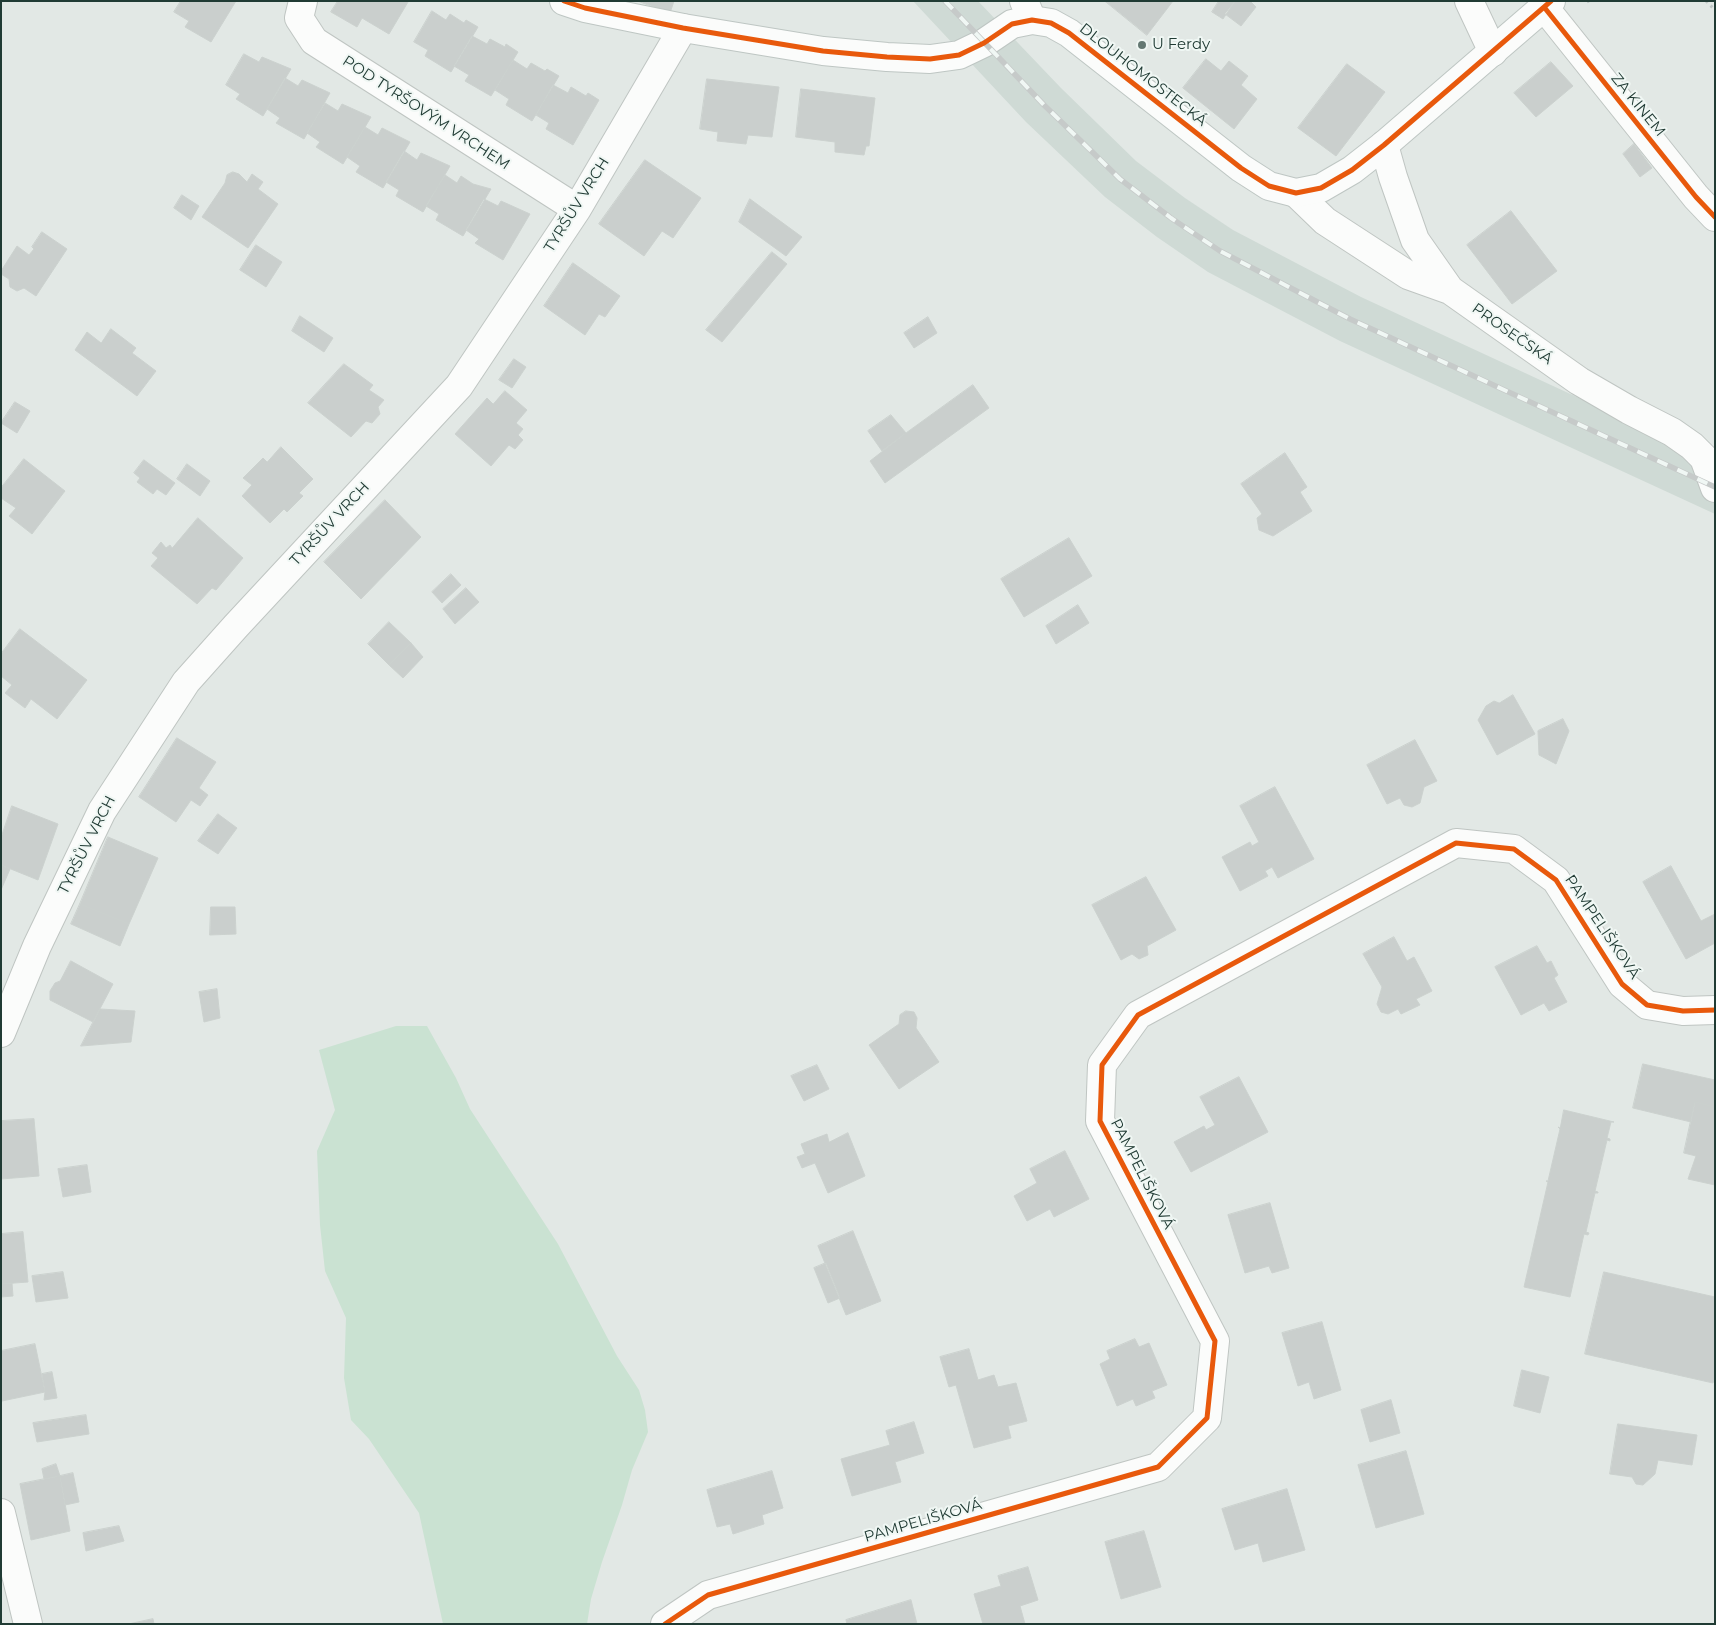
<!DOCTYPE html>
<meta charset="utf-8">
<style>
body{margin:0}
#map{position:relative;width:1716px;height:1625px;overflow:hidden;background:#e2e8e5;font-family:Montserrat,sans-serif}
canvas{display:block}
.frame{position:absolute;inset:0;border:2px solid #203b34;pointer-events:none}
</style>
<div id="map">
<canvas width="1716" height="1625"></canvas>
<div class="frame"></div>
</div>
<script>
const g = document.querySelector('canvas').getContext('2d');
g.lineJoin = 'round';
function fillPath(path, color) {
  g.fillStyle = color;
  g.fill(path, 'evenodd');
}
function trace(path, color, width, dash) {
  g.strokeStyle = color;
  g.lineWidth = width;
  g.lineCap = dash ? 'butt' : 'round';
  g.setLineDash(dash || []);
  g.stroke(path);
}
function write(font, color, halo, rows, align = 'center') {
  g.font = font + ' Montserrat,sans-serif';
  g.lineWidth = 4;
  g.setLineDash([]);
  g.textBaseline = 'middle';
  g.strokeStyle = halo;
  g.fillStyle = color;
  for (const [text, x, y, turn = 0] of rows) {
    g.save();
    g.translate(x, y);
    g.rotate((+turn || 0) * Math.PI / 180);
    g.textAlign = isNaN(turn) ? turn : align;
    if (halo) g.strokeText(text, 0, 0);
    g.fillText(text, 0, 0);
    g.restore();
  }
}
const built = new Path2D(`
 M913,1H978L1061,88L1136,161L1185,198L1233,230L1361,297L1715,461V514L1340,341L1208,272L1157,237L1105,197L1026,122Z`);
const green = new Path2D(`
 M396,1026H427L456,1078L470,1109L558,1244L617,1356L639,1390L645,1410L648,1432L632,1470L622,1505L602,1562L591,1599L587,1624H443L419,1513L369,1439L351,1420L344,1378L346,1318L325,1271L320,1225L317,1151L335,1110L319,1050Z`);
const building = new Path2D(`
 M181,1H236L211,42L185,27L189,21L174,12Z
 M338,1H407L408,2L389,34L362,18L357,27L331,12Z
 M638,1H674L670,13Z
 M1105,1H1173L1147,35Z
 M1219,1H1235L1223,19L1212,12Z
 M1235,1H1250L1256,7L1241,26L1225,14Z
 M432,11L446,20L450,14L464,23L466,20L478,27L451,72L425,56L428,50L414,42Z
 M472,36L487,44L490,39L505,47L506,44L518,52L491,96L465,81L469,75L454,66Z
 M244,54L259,62L262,57L291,69L263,116L236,99L240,94L226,85Z
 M1206,59L1221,71L1229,61L1248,76L1241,85L1257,99L1234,129L1183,88Z
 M513,60L527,69L531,63L545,71L547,69L559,76L532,121L506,105L509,99L495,90Z
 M1551,62L1573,86L1536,117L1514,93Z
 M1347,64L1385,92L1336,156L1298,128Z
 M285,78L298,86L302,80L330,93L304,139L276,123L280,118L267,109Z
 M707,79L779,87L772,137L748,135L746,144L717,141L718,132L700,129Z
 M553,85L568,93L571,87L586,96L588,93L599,100L573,145L546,129L549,123L536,115Z
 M801,89L875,98L869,146H866L864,155L835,152V142L796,137Z
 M325,103L338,111L342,104L371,117L343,164L316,147L320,142L307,133Z
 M365,127L378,135L382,128L410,142L383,188L356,172L360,166L347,157Z
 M1634,144L1652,168L1640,177L1623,154Z
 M404,151L417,160L421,153L450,166L423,212L396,196L399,190L386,182Z
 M645,160L701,198L673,238L662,231L644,256L599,224Z
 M233,172L239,174L247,182L252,174L263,182L258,189L278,204L248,248L202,217L225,183L227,175Z
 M445,175L457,183L461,176L473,184L491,189L463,236L436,220L439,214L426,206Z
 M182,195L199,206L191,220L174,208Z
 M484,199L498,206L501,201L530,214L503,260L475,243L479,239L466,230Z
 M750,199L802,237L786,256L739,222Z
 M1511,211L1557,271L1512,304L1467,245Z
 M42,232L67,249L36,296L24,288L17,291L10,287L9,279L1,274V271L17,246L29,255L34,249L32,247Z
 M256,245L282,262L266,287L240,270Z
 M772,252L787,264L722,342L706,330Z
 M573,263L620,296L605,317L599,314L585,335L544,306Z
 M300,316L333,338L324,352L292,331Z
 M928,317L937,333L914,348L904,333Z
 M111,329L136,348L132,353L156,371L137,396L75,350L87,332L101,343Z
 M514,359L526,367L512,388L499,380Z
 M344,364L373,385L369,390L384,400L378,407L380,414L372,423L366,421L351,437L308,403Z
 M973,385L989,408L885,483L870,461L906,433Z
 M505,391L527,410L516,423L523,429L518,435L523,440L515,449L509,445L491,466L455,434L487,398L493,404Z
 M15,402L30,411L17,433L1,423Z
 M891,415L906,433L882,451L868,431Z
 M281,447L313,479L299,493L303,496L287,512L284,509L270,523L242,496L252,485L243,478L263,458L267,462Z
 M1285,453L1307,487L1300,492L1312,511L1273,536L1259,530L1257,518L1262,514L1241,484Z
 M24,459L65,491L32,534L9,516L16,508L1,498V488Z
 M144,460L175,483L166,495L157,489L153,494L137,482L140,478L134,473Z
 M187,464L210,481L200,496L177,479Z
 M385,500L421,537L361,599L324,562Z
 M198,518L243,558L216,590L212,588L197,604L151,566L158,558L152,553L161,542L166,548L170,545L172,548Z
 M1069,538L1092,576L1024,617L1001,579Z
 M451,574L461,585L442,603L432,592Z
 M466,588L479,602L455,624L443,609Z
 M1078,605L1089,623L1056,644L1046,626Z
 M389,622L411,643L389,665L368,644Z
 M20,629L87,680L57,719L31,699L25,708L5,693L12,685L1,676V654Z
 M411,643L423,657L403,678L389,665Z
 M1513,695L1535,734L1497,755L1478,720L1486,706L1494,701L1499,703Z
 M1563,719L1569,731L1556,764L1539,755L1538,731Z
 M177,738L216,762L199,788L208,795L200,806L191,800L176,822L139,797Z
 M1415,740L1437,781L1424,787L1420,803L1412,807L1404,805L1400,798L1387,804L1367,765Z
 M1275,787L1314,859L1278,878L1272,867L1265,871L1268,876L1240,891L1222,857L1250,842L1252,846L1259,842L1240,806Z
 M12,806L58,824L38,880L1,865V838Z
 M218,814L237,828L218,854L198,841Z
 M108,837L158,858L129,924L80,904Z
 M1,865L10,869L1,890Z
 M1671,866L1701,921L1715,914V943L1686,959L1643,882Z
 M1146,877L1176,930L1147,946L1148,955L1139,959L1132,954L1121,960L1092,905Z
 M80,904L129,924L120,946L71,924Z
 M211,907H235L236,934L210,935Z
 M1394,937L1407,961L1414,957L1432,991L1416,999L1420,1005L1401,1014L1398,1009L1388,1014L1381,1012L1377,1004L1382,987L1363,954Z
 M1537,946L1547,963L1551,961L1558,975L1554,978L1567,1002L1549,1011L1544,1003L1521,1015L1495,967Z
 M71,961L113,984L93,1022L50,1000V991L55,983L60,981Z
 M217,989L220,1018L204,1022L199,992Z
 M100,1009L135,1011L131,1042L81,1046Z
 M906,1011L914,1012L917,1018L916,1028L939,1062L899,1089L869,1045L899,1024L900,1015Z
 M1643,1064L1715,1080V1107L1695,1102L1691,1122L1633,1108Z
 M817,1065L829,1089L804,1101L791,1076Z
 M1239,1077L1268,1132L1191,1172L1174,1142L1204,1126L1206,1130L1215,1125L1200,1097Z
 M1695,1102L1715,1107V1185L1688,1179L1696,1156L1684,1153Z
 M1564,1110L1614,1122H1611L1607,1138L1610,1139V1141L1607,1140L1595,1191L1598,1192V1193H1595L1586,1232L1589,1233L1588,1235L1584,1234L1570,1297L1524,1287L1548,1182L1546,1181H1548L1560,1129L1558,1127L1560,1128Z
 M34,1119L39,1176L1,1179V1121Z
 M848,1133L865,1176L828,1193L815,1163L802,1168L797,1157L805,1154L801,1144L827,1134L829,1142Z
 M1065,1151L1089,1199L1054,1217L1050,1209L1027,1221L1014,1196L1037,1183L1030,1169Z
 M87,1165L91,1192L63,1197L58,1169Z
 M1270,1203L1289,1268L1272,1273L1269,1266L1245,1273L1228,1215Z
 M853,1231L881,1301L846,1315L818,1246Z
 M23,1232L28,1282L1,1284V1234Z
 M826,1263L840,1298L828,1303L814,1268Z
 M63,1272L68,1298L36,1302L32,1276Z
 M1604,1272L1715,1297V1376L1713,1383L1585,1354Z
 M12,1283L13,1296L1,1297V1284Z
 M1322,1322L1341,1390L1314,1399L1309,1382L1298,1386L1282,1333Z
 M1135,1339L1139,1347L1149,1343L1167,1385L1152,1391L1155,1398L1136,1406L1133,1399L1117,1406L1100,1364L1110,1359L1107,1351Z
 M35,1344L45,1392L2,1401L1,1351Z
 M969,1349L978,1380L994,1375L998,1387L1016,1383L1027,1421L1008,1426L1011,1438L974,1448L956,1385L949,1387L940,1357Z
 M1522,1370L1549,1377L1540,1413L1514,1406Z
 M52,1372L57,1398L44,1400L45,1392L42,1374Z
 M1391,1400L1400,1433L1370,1442L1361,1410Z
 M86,1415L89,1434L37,1442L33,1423Z
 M914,1422L924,1453L895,1462L901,1482L852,1496L841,1459L890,1445L886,1431Z
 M1618,1424L1697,1435L1692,1465L1658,1460L1655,1474L1643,1485L1636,1484L1632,1477L1610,1474Z
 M1406,1451L1424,1514L1376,1528L1358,1465Z
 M56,1464L60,1476L44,1479L42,1469Z
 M772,1471L783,1508L762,1515L764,1524L733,1534L730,1524L717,1527L707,1490Z
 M73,1473L79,1502L65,1505L60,1476Z
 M60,1476L70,1531L31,1540L20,1484Z
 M1287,1489L1305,1550L1263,1562L1258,1543L1235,1550L1222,1509Z
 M119,1526L124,1541L86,1551L83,1533Z
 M1144,1531L1161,1587L1121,1599L1105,1542Z
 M1028,1567L1038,1600L1020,1606L1025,1624H983L974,1594L1001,1586L998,1576Z
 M911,1600L917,1624H847L846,1620Z
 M153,1619L154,1624H129Z`);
const path = new Path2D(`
 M1706,1L1715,10
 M1587,2L1589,1`);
const street = new Path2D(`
 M303,1L299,18L314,41L577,209
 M1024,1L1032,20
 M1469,1L1493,52
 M1544,7L1696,197L1715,217
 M1384,145L1393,177L1415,240L1450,290
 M1296,193L1325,221L1408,275L1450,290L1579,381L1629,410L1672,432L1692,446L1704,458L1715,488
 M1,1033L37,946L102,811L186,682L236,626L459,386L577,209L683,28
 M1,1513L28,1624
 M665,1624L708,1595L1158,1467L1207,1418L1215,1341L1100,1121L1102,1065L1138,1015L1456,843L1514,849L1556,880L1622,984L1647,1005L1683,1011L1715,1010`);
const secondary = new Path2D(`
 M564,1L585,8L683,28L823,51L887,57L930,59L959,55L984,43L1012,24L1032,20L1051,23L1069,33L1241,168L1269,186L1296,193L1321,188L1352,170L1384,145L1551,1`);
const rail = new Path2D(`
 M945,1L1044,105L1120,179L1171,218L1220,251L1350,319L1715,487`);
const cycleway = new Path2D(`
 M564,1L585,8L683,28L823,51L887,57L930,59L959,55L984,43L1012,24L1032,20L1051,23L1069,33L1241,168L1269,186L1296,193L1321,188L1352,170L1384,145L1551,1
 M1544,7L1696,197L1715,217
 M665,1624L708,1595L1158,1467L1207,1418L1215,1341L1100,1121L1102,1065L1138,1015L1456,843L1514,849L1556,880L1622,984L1647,1005L1683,1011L1715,1010`);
const markers = [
 [1142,45,5,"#647872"]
];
const poiNames = [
 ["U Ferdy",1152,45]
];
const streetNames = [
 ["DLOUHOMOSTECKÁ",1143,75,38],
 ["ZA KINEM",1638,105,51],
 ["POD TYRŠOVÝM VRCHEM",426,113,33],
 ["TYRŠŮV VRCH",577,205,-58],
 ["PROSEČSKÁ",1512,334,35],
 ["TYRŠŮV VRCH",330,524,-47],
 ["TYRŠŮV VRCH",87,845,-63],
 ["PAMPELIŠKOVÁ",1602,927,56],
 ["PAMPELIŠKOVÁ",1142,1174,63],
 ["PAMPELIŠKOVÁ",923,1521,-16]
];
fillPath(built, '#cfdad5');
fillPath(green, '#cae2d2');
fillPath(building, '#cacfcd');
trace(building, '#cbd1ce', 1);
trace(street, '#bfc5c2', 30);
trace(secondary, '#bec6c3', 30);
trace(path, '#bfc8c6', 3, [2.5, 4]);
trace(street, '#fbfcfb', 28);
trace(secondary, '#fbfcfb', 28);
trace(rail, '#c6cac9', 5.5);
trace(rail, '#f0f7f4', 4, [11]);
trace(cycleway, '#e8590c', 5);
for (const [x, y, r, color] of markers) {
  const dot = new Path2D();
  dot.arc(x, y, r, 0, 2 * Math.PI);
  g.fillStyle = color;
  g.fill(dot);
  trace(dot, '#f0f7f4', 2);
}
write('15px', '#203b34', '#f0f7f4', poiNames, 'left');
write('15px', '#203b34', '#f0f7f4', streetNames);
</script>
